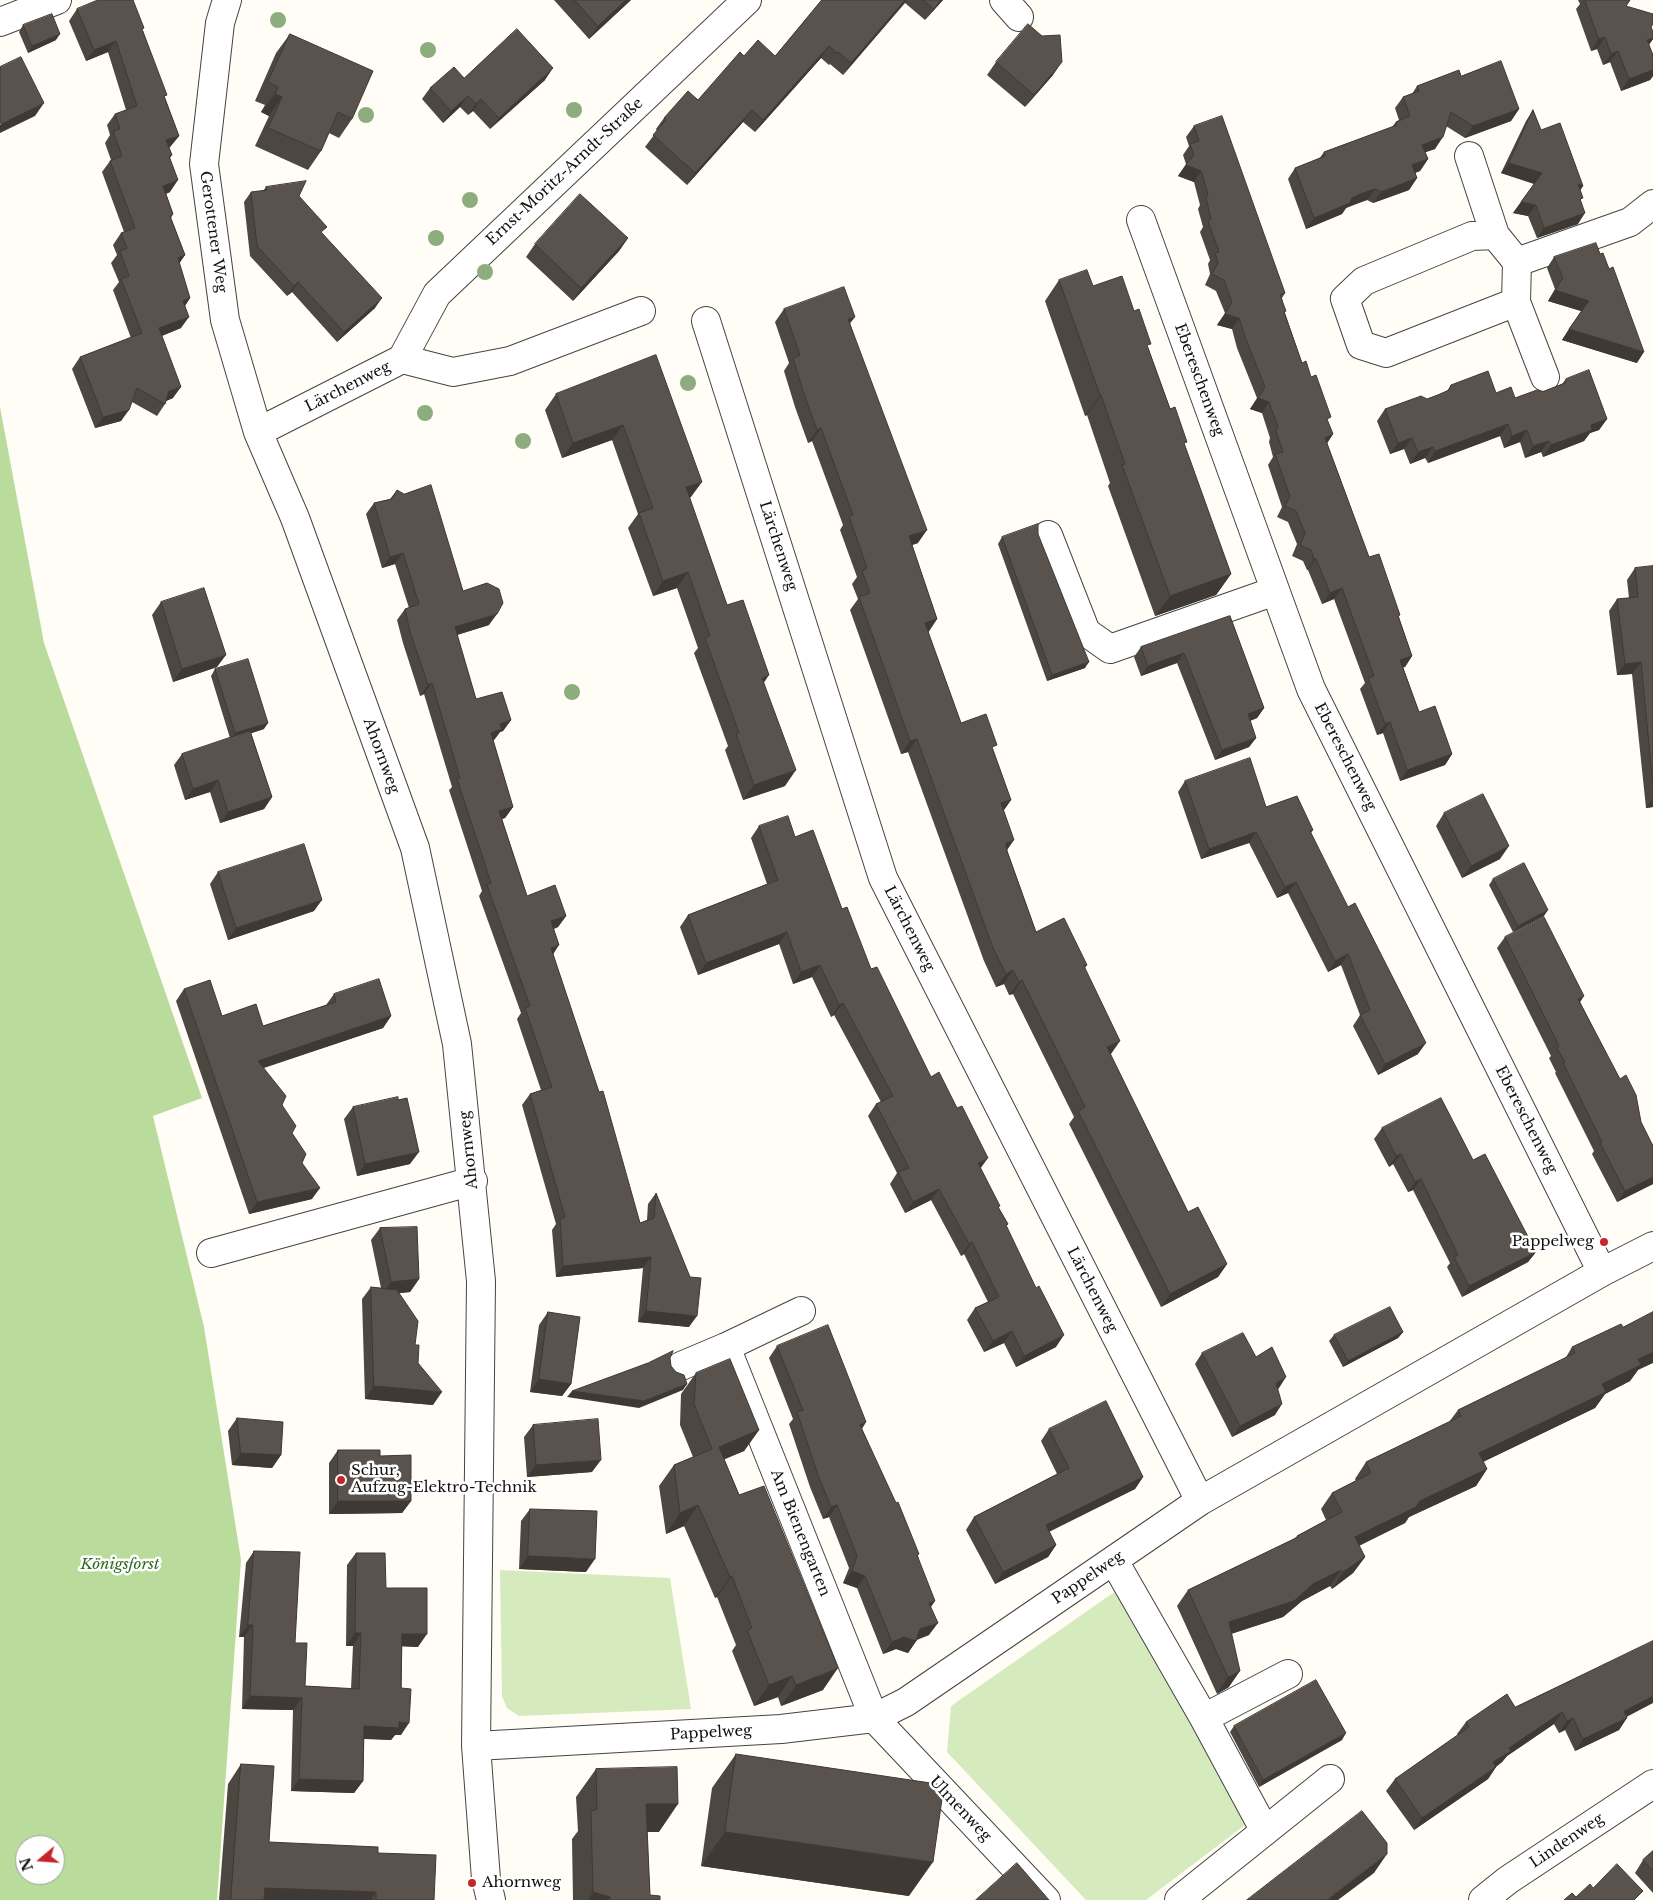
<!DOCTYPE html>
<meta charset="utf-8">
<style>
body{margin:0}
#map{position:relative;width:1653px;height:1900px;overflow:hidden;background:#fffdf5;font-family:"Libre Baskerville",serif}
canvas{display:block}
.north{position:absolute;left:15px;top:1835px;width:50px;height:50px;box-sizing:border-box;background:#fff;border:1px solid #a0a0a0;border-radius:50%;rotate:252deg;font-size:14px;font-weight:700;line-height:20px;text-align:center;color:#111}
.north::after{content:'';display:block;margin:auto;width:18px;height:22px;background:#c4262e;clip-path:polygon(50% 0,100% 100%,50% 72%,0 100%)}
</style>
<div id="map">
<canvas width="1653" height="1900"></canvas>
<div class="north">N</div>
</div>
<script>
const g = document.querySelector('canvas').getContext('2d');
g.lineJoin = 'round';
function fillPath(path, color) {
  g.fillStyle = color;
  g.fill(path, 'evenodd');
}
function trace(path, color, width, dash) {
  g.strokeStyle = color;
  g.lineWidth = width;
  g.lineCap = dash ? 'butt' : 'round';
  g.setLineDash(dash || []);
  g.stroke(path);
}
function write(font, color, halo, rows, align = 'center') {
  g.font = font + ' "Libre Baskerville",serif';
  g.lineWidth = 5;
  g.setLineDash([]);
  g.textBaseline = 'middle';
  g.strokeStyle = halo;
  g.fillStyle = color;
  for (const [text, x, y, turn = 0] of rows) {
    g.save();
    g.translate(x, y);
    g.rotate((+turn || 0) * Math.PI / 180);
    g.textAlign = isNaN(turn) ? turn : align;
    if (halo) g.strokeText(text, 0, 0);
    g.fillText(text, 0, 0);
    g.restore();
  }
}
const green = new Path2D(`
 M500,1570L670,1578L691,1709L519,1716L507,1708L502,1696Z
 M1123,1586L1253,1819L1146,1900H1086L947,1752L951,1706Z`);
const forest = new Path2D(`
 M0,407L44,643L202,1098L153,1116L204,1327L241,1560L217,1900H0ZM25,1845H55V1875H25Z`);
const minor = new Path2D(`
 M227,0L220,23L204,164L225,320L258,432L295,518L415,848L457,1044L481,1281L476,1746L486,1879L491,1900
 M1004,0L1019,17
 M0,22L57,0
 M1469,156L1495,235
 M1141,220L1311,689L1602,1272
 M1495,235L1517,262L1516,302L1386,353L1361,345L1345,299L1364,281L1472,236Z
 M1517,262L1630,222L1653,204
 M1516,302L1545,377
 M706,321L883,878L1200,1501
 M402,359L437,294L747,0
 M258,432L402,359L453,372L510,361L641,311
 M1048,535L1086,632L1110,649L1275,591
 M211,1253L473,1181
 M726,1347L874,1718L1046,1900
 M681,1366L726,1347L801,1311
 M1114,1561L1204,1718L1265,1831
 M1204,1718L1288,1674
 M476,1746L781,1729L874,1718L906,1702L1200,1501L1602,1272L1653,1246
 M1179,1900L1330,1779
 M1483,1900L1508,1880L1653,1784`);
const trees = [
 [278,20],
 [428,50],
 [574,110],
 [366,115],
 [470,200],
 [436,238],
 [485,272],
 [688,383],
 [425,413],
 [523,441],
 [572,692]
];
const wall = new Path2D(`
 M554,0H631L589,39Z
 M822,0H943L925,20L905,3L843,75L830,64L829,65L821,58L755,132L743,122L687,185L645,147L657,131L656,129L664,118L698,100L744,56H775Z
 M1578,0H1630L1626,6L1651,27L1653,39L1649,45L1653,55V76L1650,80L1621,91L1610,62L1603,65L1597,49L1591,51L1576,9L1580,4Z
 M77,9L143,31L165,98L179,136L170,147L169,148L172,155L170,158V192L166,194L173,214L171,218L185,255L179,263L190,298L185,306L181,328L162,336L173,398L166,401L165,404L157,416L132,402L121,421L95,428L72,369L80,357L131,338L113,290L119,282L111,263L117,255L113,245L121,233L124,232L102,172L110,161L111,160L105,143L110,135L107,125L115,114L126,110L108,52L86,61L69,21Z
 M23,25L56,40L28,53L19,32Z
 M290,34L352,119L339,138L329,133L321,151L308,170L255,146L269,116L261,112L265,105L255,101L276,53Z
 M1042,36L1053,75L1025,107L987,75L996,62Z
 M1461,76L1519,109L1511,121L1465,138L1446,126L1435,149L1425,152L1428,159L1420,171L1415,173L1417,178L1409,190L1373,203L1367,200L1355,204L1346,208L1342,214L1306,229L1288,179L1295,168L1319,159L1324,152L1392,127L1396,122L1399,120L1395,108L1403,97L1412,94L1417,86Z
 M464,78L545,80L490,129L473,111L468,115L460,107L443,123L422,99L430,88Z
 M1533,110L1541,130L1583,186L1580,190L1581,201L1578,224L1537,238L1528,216L1513,213L1534,184L1501,173L1526,121Z
 M1194,126L1285,293L1282,298L1285,313L1302,363L1333,434L1327,443L1369,557L1399,617L1412,656L1405,667H1403L1419,712L1452,754L1445,765L1400,781L1383,733L1377,735L1360,689L1365,683L1334,599L1322,604L1308,570H1307L1303,561L1292,556L1297,544L1288,522L1277,517L1282,507L1268,465L1273,457L1269,442L1270,438L1262,413L1250,409L1257,398L1237,348L1232,329L1217,325L1225,313L1216,291L1205,285L1210,274L1208,264L1210,260L1200,232L1203,227L1198,209L1200,205L1194,182L1178,176L1186,164L1183,155L1189,146L1186,137Z
 M266,187L299,196L322,233L375,308L337,342L292,292L287,296L250,256L244,202L251,192L263,191Z
 M628,238L619,251L573,301L526,257L535,244Z
 M1600,254L1609,269L1637,363L1562,340L1581,311L1548,301L1555,289L1547,268L1554,257Z
 M1059,280L1093,286L1148,348L1231,574L1216,595L1155,616L1108,486L1110,483L1087,415L1085,416L1045,301Z
 M784,309L850,323L918,543L912,545L937,619L928,632L961,723L993,751L1011,800L1003,811L1007,850L1036,932L1087,965L1085,968L1111,1054H1110L1188,1212L1227,1264L1218,1277L1161,1307L1069,1124L1074,1117L1013,994L1009,995L1004,984L996,987L984,961L908,752L901,754L850,610L858,599L852,584L857,577L840,530L843,525L812,441L808,443L795,407L784,371L789,363L775,322Z
 M656,355L691,497L689,498L727,605L764,683L785,786L743,800L725,750L728,746L694,653L698,648L677,588L653,596L628,528L638,514L612,440L562,458L545,410L556,394Z
 M1566,379L1607,419L1599,430L1590,433L1584,441L1543,457L1541,452L1525,458L1520,442L1504,448L1500,436L1428,463L1425,458L1410,464L1404,449L1390,454L1377,421L1385,409L1427,399L1447,391L1451,385L1496,393L1515,398L1542,392L1562,384Z
 M397,490L463,591L489,625L457,635L476,699L511,720L503,731L500,732L494,740H493L513,807L505,818L502,819L527,896L566,916L558,927L554,929L553,954L640,1223L647,1220L648,1204L656,1193L689,1327L638,1322L643,1268L556,1277L552,1230L556,1224L522,1105L530,1094L541,1090L517,1019L521,1013L479,896L482,891L449,790L452,787L424,694L420,696L403,643L397,620L405,609L409,608L395,564L382,568L366,514L374,503L390,499Z
 M1002,537L1085,668L1047,681L998,544Z
 M1653,566V807L1646,808L1632,674L1617,675L1609,611L1617,599L1629,598L1627,580L1635,568Z
 M161,602L217,667L173,682L152,615Z
 M1230,616L1264,708L1257,718L1250,721L1256,738L1249,747L1215,760L1177,663L1141,676L1134,657L1141,647Z
 M215,669L264,729L251,733L272,797L264,809L220,823L210,792L185,800L174,765L182,754L230,738L211,676Z
 M1185,781L1266,807L1313,830L1311,833L1418,1054L1378,1075L1353,1026L1360,1015L1341,965L1328,972L1288,893L1277,898L1249,843L1201,859L1178,792Z
 M1444,813L1500,859L1462,878L1436,826Z
 M759,826L795,837L842,909L871,969L981,1169L999,1208L1008,1224L1006,1226L1056,1347L1016,1367L1004,1343L984,1352L967,1320L975,1308L988,1302L964,1254L961,1256L931,1200L905,1213L890,1184L897,1173L868,1116L876,1104L881,1102L834,1015L831,1017L812,977L793,984L779,944L698,975L680,927L688,915L767,884L751,838Z
 M218,872L314,911L228,940L210,884Z
 M1493,879L1544,916L1513,932L1489,885Z
 M1505,937L1580,1002L1653,1146V1184L1617,1202L1592,1154L1594,1151L1555,1073L1556,1072L1549,1058L1551,1056L1497,948Z
 M184,989L222,1016L263,1026L326,1005L334,994L391,1016L383,1028L264,1068L282,1105L302,1163L312,1199L249,1214L176,1001Z
 M353,1107L410,1164L357,1176L344,1119Z
 M1382,1128L1473,1160L1536,1252L1528,1262L1462,1297L1447,1267L1450,1263L1413,1190L1408,1192L1393,1164L1389,1167L1374,1139Z
 M380,1228L419,1279L410,1292L399,1293L415,1345L418,1363L433,1405L365,1399L362,1299L371,1287L381,1288L371,1240Z
 M548,1312L571,1384L562,1396L530,1392L539,1325Z
 M1403,1332L1398,1338L1343,1367L1329,1341L1334,1335Z
 M777,1346L866,1422L862,1429L918,1556L931,1607L929,1635L917,1640L908,1653L896,1649L883,1654L857,1588L843,1583L849,1568L829,1517L823,1519L810,1487L789,1424L793,1419L769,1358Z
 M1572,1347L1638,1370L1630,1381L1605,1394L1595,1408L1483,1462L1487,1469L1476,1486L1409,1517L1405,1523L1359,1546L1365,1557L1353,1573L1332,1589L1330,1586L1302,1601L1283,1617L1231,1634L1229,1687L1217,1694L1177,1606L1188,1590L1294,1539L1297,1536L1326,1520L1321,1509L1332,1493L1356,1481L1355,1479L1366,1462L1449,1422L1458,1410L1565,1359Z
 M1202,1353L1256,1357L1279,1388L1278,1389L1275,1415L1232,1437L1195,1364Z
 M696,1373L759,1430L744,1451L724,1459L823,1690L781,1706L778,1697L754,1706L732,1651L736,1645L717,1597L715,1598L684,1526L666,1534L659,1486L674,1465L693,1457L680,1425L681,1394Z
 M237,1418L281,1455L272,1468L232,1465L228,1431Z
 M533,1425L592,1472L527,1477L524,1437Z
 M1049,1429L1143,1477L1135,1489L1049,1532L1056,1545L1048,1557L995,1584L966,1530L974,1517L1057,1474L1041,1441Z
 M338,1450L380,1456L411,1501L402,1513L329,1514V1463Z
 M530,1509L586,1572L519,1569L521,1521Z
 M254,1551L295,1643L305,1686L351,1689L353,1646H346L347,1565L356,1553L386,1588L418,1647L402,1646L401,1735H395L391,1740L364,1739L363,1781L354,1793L291,1791L293,1710L242,1709L244,1637H239L246,1563Z
 M1515,1707L1627,1717L1619,1730L1575,1751L1565,1730L1559,1733L1554,1724L1507,1756L1502,1762L1496,1767L1488,1779L1414,1830L1386,1791L1395,1779L1458,1735L1457,1734L1466,1722Z
 M1234,1726L1342,1740L1259,1787L1230,1732Z
 M736,1754L909,1896L701,1866L712,1788Z
 M241,1764L269,1842L378,1853L434,1900H219L228,1784Z
 M596,1769L659,1832H647L650,1895L660,1900H573L572,1839L578,1831L576,1797Z
 M1653,1851V1893L1635,1873L1643,1860Z`);
const shadedWall = new Path2D(`
 M626,0H631L589,39L598,26Z
 M905,0H907L843,75L851,63Z
 M941,0H943L925,20L934,9Z
 M60,34L56,40L28,53L32,46Z
 M1605,37L1597,49L1591,51L1599,39Z
 M1653,38V39L1646,48L1647,40Z
 M116,41L108,52L86,61L94,50Z
 M829,46L821,58L755,132L763,120Z
 M1618,51L1610,62L1603,65L1611,54Z
 M1062,62L1053,75L1025,107L1034,95Z
 M553,68L545,80L490,129L499,118Z
 M1653,70V76L1650,80L1621,91L1629,79Z
 M275,94L282,97L269,116L261,112Z
 M468,96L460,107L443,123L451,111Z
 M481,99L473,111L468,115L476,104Z
 M44,103L35,116L0,133V125L1,124Z
 M1519,109L1511,121L1465,138L1473,126Z
 M752,110L743,122L687,185L695,173Z
 M179,136L170,147L158,152L166,140Z
 M1443,137L1435,149L1415,156L1422,145Z
 M1428,159L1420,171L1404,177L1412,165Z
 M1509,163L1542,173L1535,184L1501,173Z
 M1186,165L1201,171L1194,182L1178,176Z
 M1417,178L1409,190L1373,203L1381,192Z
 M178,180L170,192L155,198L163,186Z
 M1578,184L1583,186L1576,197Z
 M1375,189L1367,200L1346,208L1342,214L1306,229L1314,218L1352,198Z
 M1521,202L1536,205L1528,216L1513,213Z
 M1585,213L1578,224L1537,238L1544,228Z
 M628,238L619,251L573,301L581,288Z
 M185,255L177,267L178,258Z
 M298,282L292,292L287,296L294,286Z
 M1555,290L1589,301L1581,311L1548,301Z
 M190,298L182,310L183,301Z
 M382,298L375,308L337,342L344,332Z
 M1225,314L1239,318L1232,329L1217,325Z
 M189,317L181,328L151,340L159,328Z
 M855,317L845,330L848,319Z
 M1569,329L1644,352L1637,363L1562,340Z
 M181,387L173,398L161,403L169,391Z
 M1100,395H1101L1087,415L1085,416Z
 M1258,398L1269,402L1262,413L1250,409Z
 M129,410L121,421L95,428L103,417Z
 M1607,419L1599,430L1590,433L1584,441L1543,457L1551,445L1591,425Z
 M1508,424L1500,436L1428,463L1435,451Z
 M623,425L612,440L562,458L573,443Z
 M821,428L812,441L808,443L817,430Z
 M1527,430L1520,442L1504,448L1512,436Z
 M1333,434L1326,445L1325,438Z
 M1412,438L1404,449L1390,454L1398,443Z
 M1549,441L1541,452L1525,458L1533,446Z
 M1433,447L1425,458L1410,464L1418,452Z
 M702,482L691,497L675,503L686,487Z
 M927,530L918,543L900,549L909,536Z
 M403,553L395,564L382,568L390,557Z
 M1314,559H1316L1308,570H1307Z
 M688,572L677,588L653,596L663,581Z
 M1231,574L1216,595L1155,616L1170,596Z
 M1342,588L1334,599L1322,604L1330,593Z
 M497,614L489,625L447,638L455,627Z
 M937,619L928,633L925,623Z
 M1184,653L1177,663L1141,676L1148,666Z
 M226,655L217,667L173,682L182,669Z
 M1412,656L1405,667L1392,671L1400,660Z
 M1089,662L1085,668L1047,681L1052,675Z
 M1641,662L1632,674L1617,675L1625,664Z
 M769,675L759,690L762,678Z
 M432,683L424,694L420,696L428,685Z
 M1264,708L1257,718L1241,724L1248,714Z
 M511,720L503,731L500,732L494,740L483,744L491,733L500,724Z
 M1390,722L1383,733L1377,735L1385,724Z
 M268,723L264,729L231,740L235,733Z
 M1256,738L1249,747L1215,760L1222,750Z
 M917,739L908,752L901,754L910,741Z
 M1452,754L1445,765L1400,781L1407,770Z
 M796,770L785,786L743,800L754,785Z
 M218,780L210,792L185,800L193,789Z
 M272,797L264,809L220,823L228,812Z
 M1653,798V807L1646,808Z
 M1011,800L1002,813L1001,803Z
 M513,807L505,818L492,822L499,811Z
 M1256,832L1249,843L1201,859L1209,849Z
 M1014,840L1005,853L1006,843Z
 M1509,846L1500,859L1462,878L1471,866Z
 M1296,882L1288,893L1277,898L1285,887Z
 M322,900L314,911L228,940L236,928Z
 M1548,910L1544,916L1513,932L1518,926Z
 M566,916L558,927L543,932L551,921Z
 M787,932L779,944L698,975L706,963Z
 M559,945L552,956L551,948Z
 M1348,954L1341,965L1328,972L1335,961Z
 M820,965L812,977L793,984L801,972Z
 M1013,970L1004,984L996,987L1006,974Z
 M1022,980L1013,994L1009,995L1019,982Z
 M1584,996L1577,1007L1578,999Z
 M843,1003L834,1015L831,1017L839,1005Z
 M391,1016L383,1028L250,1072L258,1061Z
 M1120,1041L1111,1054L1098,1061L1107,1047Z
 M1426,1043L1418,1054L1378,1075L1385,1064Z
 M419,1152L410,1164L357,1176L365,1164Z
 M1401,1154L1393,1164L1389,1167L1396,1156Z
 M988,1158L980,1169L978,1163Z
 M1653,1177V1184L1617,1202L1625,1191Z
 M1421,1179L1413,1190L1408,1192L1415,1182Z
 M320,1188L312,1199L249,1214L257,1202Z
 M939,1189L931,1200L905,1213L913,1202Z
 M972,1242L964,1254L961,1256L969,1244Z
 M1536,1252L1528,1262L1462,1297L1469,1286Z
 M651,1257L643,1268L556,1277L563,1266Z
 M1227,1264L1218,1277L1161,1307L1170,1294Z
 M419,1279L410,1292L382,1295L391,1282Z
 M646,1311L697,1316L689,1327L638,1322Z
 M1012,1331L1004,1343L984,1352L993,1341Z
 M1403,1332L1398,1338L1343,1367L1348,1361Z
 M1064,1335L1056,1347L1016,1367L1024,1356Z
 M1653,1352V1363L1638,1370L1630,1381L1605,1394L1595,1408L1468,1469L1479,1453L1602,1384L1638,1359Z
 M1286,1377L1279,1388L1268,1394L1276,1383Z
 M539,1379L571,1384L562,1396L530,1392Z
 M687,1384L683,1390L639,1408L567,1397L572,1391Z
 M374,1386L442,1392L433,1405L365,1399Z
 M1282,1404L1275,1415L1232,1437L1240,1426Z
 M866,1422L857,1434L860,1425Z
 M759,1430L744,1451L704,1468L719,1447Z
 M241,1453L281,1455L272,1468L232,1465Z
 M601,1460L592,1472L527,1477L536,1465Z
 M1487,1469L1476,1486L1409,1517L1405,1523L1343,1553L1355,1537L1420,1501Z
 M1143,1477L1135,1489L1037,1537L1046,1525Z
 M338,1501H411L402,1513L329,1514Z
 M698,1505L684,1526L666,1534L680,1513Z
 M837,1505L829,1517L823,1519L831,1507Z
 M1056,1545L1048,1557L995,1584L1003,1572Z
 M528,1556L595,1559L586,1572L519,1569Z
 M1365,1557L1353,1573L1332,1589L1343,1572Z
 M1341,1570L1330,1586L1302,1601L1283,1617L1218,1638L1229,1622L1313,1584Z
 M852,1571L865,1576L857,1588L843,1583Z
 M732,1576L717,1597L715,1598L730,1577Z
 M935,1601L927,1613L929,1603Z
 M938,1623L929,1635L914,1640L916,1641L908,1653L896,1649L883,1654L892,1642L920,1629Z
 M248,1625H253L244,1637H239Z
 M355,1633H361L353,1646H346Z
 M402,1634H427L418,1647L393,1646Z
 M838,1668L823,1690L781,1706L796,1685Z
 M1240,1671L1229,1687L1217,1694L1228,1677Z
 M792,1676L778,1697L754,1706L769,1685Z
 M250,1696L302,1698L293,1710L242,1709Z
 M1653,1696V1703L1615,1723L1624,1711Z
 M1562,1712L1554,1724L1507,1756L1502,1762L1485,1774L1493,1762L1509,1748Z
 M1573,1718L1565,1730L1559,1733L1567,1721Z
 M1627,1718L1619,1730L1575,1751L1583,1739Z
 M399,1722L409,1723L401,1735H395L391,1740L356,1738L364,1726Z
 M1346,1733L1342,1740L1259,1787L1263,1780Z
 M1496,1767L1488,1779L1414,1830L1422,1818Z
 M299,1779L363,1781L354,1793L291,1791Z
 M646,1804H678L659,1832H626Z
 M725,1832L933,1862L909,1896L701,1866Z
 M1387,1854L1374,1873L1338,1900H1327Z
 M265,1888L376,1892L371,1900H256Z
 M593,1892L610,1897L608,1900H588Z`);
const building = new Path2D(`
 M98,0H133L144,28L142,29L167,95L164,96L179,136L166,140L172,155L169,156L178,180L163,186L173,214L170,216L185,255L178,258L190,298L183,301L189,317L159,328L181,387L169,391L165,404L137,388L129,410L103,417L80,357L142,333L121,279L129,276L120,251L127,248L121,233L135,228L110,161L122,156L113,131L120,129L115,114L137,106L116,41L94,50L77,9Z
 M575,0H626L598,26Z
 M822,0H905L851,63L838,52L837,53L829,46L763,120L752,110L695,173L653,135L666,120L664,118L688,91L698,100L740,52L744,56L758,40L775,56Z
 M923,0H941L934,9Z
 M1585,0H1630L1626,6L1653,14V24L1651,27L1653,32V38L1647,40L1653,55V70L1629,79L1618,51L1611,54L1605,37L1599,39Z
 M52,14L60,34L32,46L23,25Z
 M1028,24L1042,36L1060,35L1062,62L1034,95L996,62Z
 M517,29L553,68L499,118L481,99L476,104L468,96L451,111L430,88L454,67L464,78Z
 M290,34L373,71L352,119L338,112L321,151L268,128L282,97L275,94L278,87L268,82Z
 M21,57L44,103L1,124L0,122V67Z
 M1501,61L1519,109L1473,126L1451,112L1443,137L1422,145L1428,159L1412,165L1417,178L1381,192L1375,189L1363,193L1352,198L1350,203L1314,218L1295,168L1325,156L1324,152L1397,125L1396,122L1410,116L1403,97L1419,91L1417,86L1459,70L1461,76Z
 M1533,110L1541,130L1560,123L1583,186L1578,184L1583,198L1580,199L1585,213L1544,228L1536,205L1521,202L1542,173L1509,163Z
 M1222,116L1285,293L1280,295L1286,311L1284,312L1302,363L1306,361L1311,377L1316,375L1331,417L1327,419L1333,434L1325,438L1369,557L1379,554L1400,615L1398,616L1412,656L1400,660L1419,712L1435,706L1452,754L1407,770L1390,722L1385,724L1368,678L1374,676L1342,588L1330,593L1316,559H1314L1311,550L1300,545L1305,533L1296,511L1285,506L1290,496L1275,454L1283,452L1276,431L1278,427L1269,402L1258,398L1265,387L1245,337L1239,318L1225,314L1232,302L1224,280L1212,274L1218,263L1215,253L1219,252L1208,221L1211,219L1206,198L1208,194L1201,171L1186,165L1194,155L1190,144L1199,141L1194,126Z
 M306,181L299,196L327,227L321,232L382,298L344,332L298,282L294,286L257,246L251,192L267,190L266,187Z
 M580,194L628,238L581,288L535,244Z
 M1596,243L1600,254L1603,253L1609,269L1613,267L1644,352L1569,329L1589,301L1555,290L1563,278L1554,257Z
 M1087,270L1093,286L1122,276L1134,311L1139,309L1151,344L1147,345L1170,409L1175,407L1187,442L1184,443L1231,574L1170,596L1122,465L1125,464L1101,395H1100L1059,280Z
 M844,287L855,317L848,319L927,530L909,536L937,619L925,623L961,723L986,714L997,745L992,747L1011,800L1001,803L1014,840L1006,843L1007,851L1036,932L1064,918L1087,965L1084,966L1120,1041L1107,1047L1188,1212L1198,1207L1227,1264L1170,1294L1078,1111L1085,1107L1022,980L1019,982L1013,970L1006,974L993,948L917,739L910,741L859,597L870,593L862,571L867,568L849,516L853,515L821,428L817,430L804,394L793,358L800,355L784,309Z
 M656,355L702,482L686,487L727,605L743,600L769,675L762,678L796,770L754,785L736,734L739,733L705,638L710,636L688,572L663,581L639,513L653,508L623,425L573,443L556,394Z
 M1589,370L1607,419L1591,425L1592,430L1551,445L1549,441L1533,446L1527,430L1512,436L1508,424L1435,451L1433,447L1418,452L1412,438L1398,443L1385,409L1421,396L1427,399L1438,395L1449,390L1451,385L1488,371L1496,393L1511,387L1515,398L1537,390L1542,392L1565,383L1566,379Z
 M431,485L463,591L487,583L499,589L503,603L497,614L455,627L476,699L502,692L511,720L500,724L502,729L491,733L513,807L499,811L527,896L555,885L566,916L551,921L559,945L551,948L599,1092L603,1091L640,1223L654,1218L656,1193L690,1277L701,1278L697,1316L646,1311L651,1257L563,1266L560,1219L565,1217L530,1094L552,1087L525,1008L530,1006L487,885L491,883L457,779L460,778L432,683L428,685L410,632L405,609L419,604L403,553L390,557L374,503L392,499L397,490L404,494Z
 M1038,524V534L1089,662L1052,675L1002,537Z
 M1653,566V786L1641,662L1625,664L1617,599L1638,597L1635,568Z
 M204,588L226,655L182,669L161,602Z
 M1230,616L1264,708L1248,714L1256,738L1222,750L1184,653L1148,666L1141,647Z
 M248,659L268,723L235,733L215,669Z
 M250,731L272,797L228,812L218,780L193,789L182,754Z
 M1250,758L1266,807L1297,796L1313,830L1310,831L1348,907L1355,903L1426,1043L1385,1064L1360,1015L1370,1010L1348,954L1335,961L1296,882L1285,887L1256,832L1209,849L1185,781Z
 M1483,794L1509,846L1471,866L1444,813Z
 M788,816L795,837L813,830L842,909L847,907L871,969L877,967L931,1077L939,1072L957,1108L962,1106L988,1158L978,1163L1000,1206L998,1207L1008,1224L1006,1225L1036,1288L1039,1286L1064,1335L1024,1356L1012,1331L993,1341L975,1308L999,1297L972,1242L969,1244L939,1189L913,1202L898,1172L909,1168L876,1104L893,1096L843,1003L839,1005L820,965L801,972L787,932L706,963L688,915L778,880L759,826Z
 M304,844L322,900L236,928L218,872Z
 M1524,863L1548,910L1518,926L1493,879Z
 M1544,917L1584,996L1578,999L1620,1079L1626,1075L1636,1095L1641,1122L1653,1146V1177L1625,1191L1600,1143L1602,1142L1563,1063L1565,1062L1557,1048L1559,1046L1505,937Z
 M379,979L391,1016L258,1061L286,1096L282,1105L296,1126L292,1133L306,1154L302,1163L320,1188L257,1202L184,989L210,980L222,1016L256,1004L263,1026L336,1002L334,994Z
 M398,1097V1100L407,1098L419,1152L365,1164L353,1107Z
 M1441,1098L1473,1160L1485,1154L1536,1252L1469,1286L1454,1257L1458,1255L1421,1179L1415,1182L1401,1154L1396,1156L1382,1128Z
 M417,1227L419,1279L391,1282L380,1228Z
 M371,1287L397,1290L418,1321L415,1345H419L418,1363L442,1392L374,1386Z
 M1390,1307L1403,1332L1348,1361L1334,1335Z
 M548,1312L580,1317L571,1384L539,1379Z
 M1653,1312V1352L1638,1359L1641,1365L1602,1384L1606,1392L1479,1453L1487,1469L1420,1501L1416,1507L1355,1537L1365,1557L1343,1572L1341,1570L1313,1584L1294,1601L1229,1622L1240,1671L1228,1677L1188,1590L1298,1537L1297,1536L1342,1512L1332,1493L1371,1473L1366,1462L1461,1416L1458,1410L1575,1353L1572,1347L1621,1324L1623,1327Z
 M828,1325L866,1422L860,1425L896,1503L898,1502L919,1554L917,1555L935,1601L929,1603L938,1623L920,1629L916,1641L904,1637L892,1642L865,1576L852,1571L857,1556L837,1505L831,1507L818,1475L797,1412L803,1410L777,1346Z
 M1243,1333L1256,1357L1272,1347L1286,1377L1276,1383L1282,1404L1240,1426L1202,1353Z
 M673,1351L670,1358L671,1366L676,1372L684,1375L687,1384L644,1401L572,1391L648,1363Z
 M730,1359L759,1430L719,1447L739,1495L764,1486L838,1668L796,1685L792,1676L769,1685L747,1630L752,1628L732,1576L730,1577L698,1505L680,1513L674,1465L712,1449L694,1404L696,1373Z
 M1106,1401L1143,1477L1046,1525L1056,1545L1003,1572L974,1517L1069,1468L1049,1429Z
 M237,1418L283,1422L281,1455L241,1453Z
 M598,1419L601,1460L536,1465L533,1425Z
 M338,1450H380V1456L411,1455V1501H338Z
 M530,1509L597,1511L595,1559L528,1556Z
 M254,1551L300,1552L295,1643H307L305,1686L359,1689L361,1633H355L356,1553H385L386,1588H427V1634H402L401,1688L411,1689L409,1723L399,1722V1728L364,1726L363,1781L299,1779L302,1698L250,1696L253,1625H248Z
 M1653,1641V1696L1624,1711L1627,1718L1583,1739L1573,1718L1567,1721L1562,1712L1509,1748L1511,1751L1493,1762L1496,1767L1422,1818L1395,1779L1469,1727L1466,1722L1507,1694L1515,1707Z
 M1316,1680L1346,1733L1263,1780L1234,1726Z
 M736,1754L944,1785L933,1862L725,1832Z
 M241,1764L274,1766L269,1842L378,1847V1853L436,1855L434,1900H376V1892L265,1888L264,1900H231Z
 M677,1767L678,1804H646L650,1895L660,1896V1900H610V1897L593,1892L591,1811L597,1809L596,1769Z
 M1362,1811L1387,1843V1854L1327,1900H1247Z
 M1653,1851V1871L1643,1860Z
 M1017,1863L1049,1900H976Z
 M1617,1864L1643,1891L1634,1900H1564L1572,1893L1576,1897L1590,1884L1593,1888Z`);
const markers = [
 [1604,1242,5,"#c4262e"],
 [341,1480,5,"#c4262e"],
 [472,1883,5,"#c4262e"]
];
const streetNames = [
 ["Ernst-Moritz-Arndt-Straße",565,172,-43],
 ["Gerottener Weg",213,232,82],
 ["Ebereschenweg",1199,380,70],
 ["Lärchenweg",348,387,-27],
 ["Lärchenweg",778,546,72],
 ["Ahornweg",381,756,70],
 ["Ebereschenweg",1345,757,63],
 ["Lärchenweg",909,929,63],
 ["Ebereschenweg",1526,1120,63],
 ["Ahornweg",469,1150,-96],
 ["Lärchenweg",1092,1290,63],
 ["Am Bienengarten",800,1533,68],
 ["Pappelweg",1088,1578,-34],
 ["Pappelweg",711,1733,-3],
 ["Ulmenweg",960,1809,47],
 ["Lindenweg",1567,1841,-34]
];
const poiNames = [
 ["Pappelweg",1594,1242,"right"],
 ["Schur,",351,1471],
 ["Aufzug-Elektro-Technik",351,1488],
 ["Ahornweg",482,1883]
];
const parkNames = [
 ["Königsforst",120,1565]
];
fillPath(green, '#d5ebbd');
fillPath(forest, '#b9dc9c');
trace(minor, '#444', 30);
trace(minor, '#fff', 28);
g.fillStyle = '#8dad7f';
for (const [x, y] of trees) {
  g.beginPath();
  g.arc(x, y, 8, 0, 2 * Math.PI);
  g.fill();
}
fillPath(wall, '#4d4742');
fillPath(shadedWall, '#3f3936');
fillPath(building, '#5a524d');
trace(building, '#3f3936', 1);
for (const [x, y, r, color] of markers) {
  const dot = new Path2D();
  dot.arc(x, y, r, 0, 2 * Math.PI);
  g.fillStyle = color;
  g.fill(dot);
  trace(dot, '#fff', 2);
}
write('15px', '#111', '#fff', streetNames);
write('15px', '#111', '#fff', poiNames, 'left');
write('italic 15px', '#2f6b1f', '#fff', parkNames);
</script>
